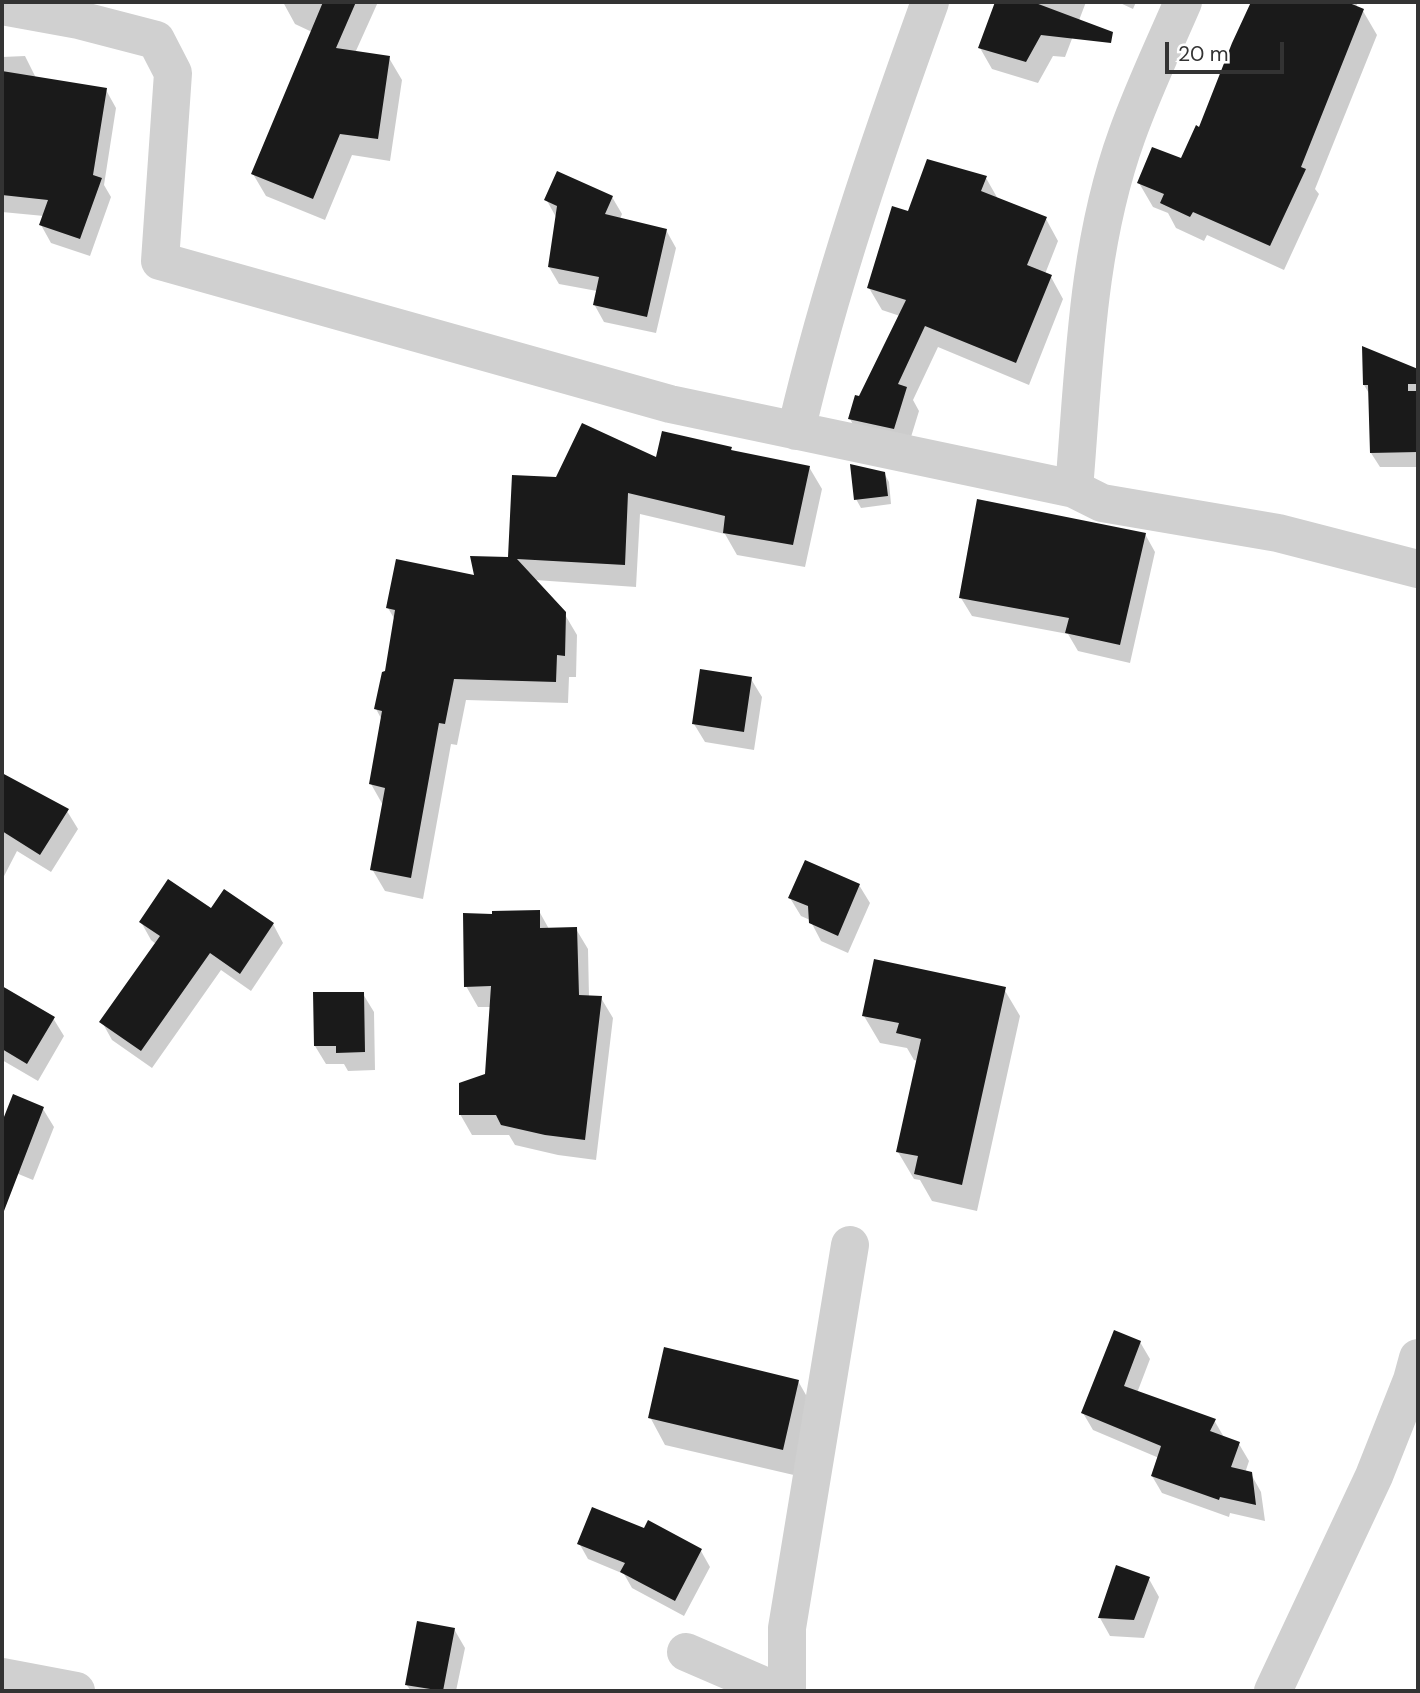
<!DOCTYPE html>
<style>
body{margin:0}
#map{position:relative;width:1420px;height:1693px;overflow:hidden;background:#fff;font-family:"DM Sans",sans-serif}
canvas{display:block}
.frame{position:absolute;inset:0;border:4px solid #333;pointer-events:none}
.scale{position:absolute;left:1165px;top:42px;width:119px;height:32px;box-sizing:border-box;border:4px solid #333;border-top:0;padding-left:9px;font-size:21px;line-height:24px;white-space:nowrap;color:#333;-webkit-text-stroke:5px #fff;paint-order:stroke}
</style>
<div id="map">
<canvas width="1420" height="1693"></canvas>
<div class="frame"></div>
<div class="scale">20 m</div>
</div>
<script>
const g = document.querySelector('canvas').getContext('2d');
g.lineJoin = 'round';
function fillPath(path, color) {
  g.fillStyle = color;
  g.fill(path, 'evenodd');
}
function trace(path, color, width, dash) {
  g.strokeStyle = color;
  g.lineWidth = width;
  g.lineCap = dash ? 'butt' : 'round';
  g.setLineDash(dash || []);
  g.stroke(path);
}
const shadow = new Path2D(`
 M283,2H378L355,53L389,58L402,80L390,161L352,155L325,220L266,196L253,174L312,32L295,24Z
 M997,2H1086L1065,57L1053,56L1038,83L992,69L980,48Z
 M1118,2H1136L1133,9Z
 M1253,2H1358L1356,7L1363,11L1377,35L1315,189L1319,194L1284,270L1207,235L1204,241L1176,228L1168,213L1153,207L1139,183L1182,160L1200,129L1234,44Z
 M25,56L36,78L106,90L116,108L104,185L111,197L90,256L51,243L41,225L44,216L2,212V57Z
 M986,178L998,199L1046,219L1058,241L1045,274L1051,277L1063,299L1029,385L938,347L913,400L919,411L907,450L862,441L850,419L900,316L882,310L869,288L909,213Z
 M612,197L622,214L620,219L666,230L676,248L656,333L604,322L594,304L597,291L559,284L549,267L556,217L546,199Z
 M1363,349L1418,371V467H1380L1371,453L1370,395L1364,385Z
 M730,448L733,452L809,467L822,489L805,567L737,555L725,534L640,514L636,587L535,580L564,613L577,635L576,677H569L568,703L466,700L457,745L451,744L423,899L385,891L372,869L384,807L371,784L382,720L376,709L386,672L395,620L388,608L476,577L510,558L558,479L657,460Z
 M884,473L889,482L891,504L861,508L856,499Z
 M1145,534L1155,552L1130,663L1078,651L1068,634L972,616L961,598Z
 M751,679L762,697L754,750L705,742L694,724Z
 M2,775L67,811L78,829L51,872L17,851L2,880Z
 M859,885L870,903L848,953L821,941L810,920L801,916L790,898Z
 M211,911L273,924L283,943L251,991L221,970L152,1068L112,1040L102,1022L156,944L151,940L141,922Z
 M539,911L549,929H576L588,949L589,997L601,998L613,1018L596,1160L558,1155L515,1145L509,1135H472L460,1114L486,1075L491,1007H478L466,986L494,916Z
 M2,988L53,1018L64,1036L38,1081L2,1060Z
 M1004,989L1020,1016L977,1211L932,1201L920,1180L914,1179L898,1152L918,1061L914,1060L907,1048L880,1043L864,1016Z
 M363,994L374,1012L375,1070L348,1071L344,1064H326L315,1046Z
 M14,1096L43,1109L54,1127L33,1180L4,1168L2,1165V1127Z
 M1140,1342L1150,1359L1137,1393L1214,1420L1225,1439L1239,1444L1249,1461L1245,1473L1251,1474L1261,1492L1265,1521L1230,1513L1229,1517L1162,1493L1152,1476L1159,1458L1093,1430L1083,1413Z
 M798,1381L814,1409L798,1476L665,1445L650,1417Z
 M579,1543L701,1551L710,1567L684,1616L632,1588L624,1574L588,1559Z
 M1149,1579L1159,1597L1144,1638L1110,1636L1100,1618Z
 M454,1629L465,1648L456,1691H411L406,1684Z`);
const building = new Path2D(`
 M323,2H356L336,48L390,56L378,139L340,134L313,199L251,174Z
 M995,2H1033L1113,32L1111,43L1041,35L1026,62L978,48Z
 M1251,2H1347L1364,9L1301,167L1306,169L1270,246L1193,212L1190,217L1160,203L1164,194L1137,183L1152,147L1181,158L1196,125L1199,127L1232,43Z
 M2,71L107,88L93,175L102,178L80,239L39,225L48,200L2,195Z
 M927,159L987,176L981,191L1047,217L1027,265L1052,275L1016,363L925,326L898,384L907,387L894,429L848,419L855,395L859,396L906,300L867,288L892,206L908,211Z
 M557,171L613,196L605,214L667,229L647,317L593,305L599,277L548,267L557,206L544,200Z
 M1362,346L1418,369V384H1408V391H1418V452L1370,453L1368,385H1363Z
 M582,423L656,457L662,431L732,447L731,450L810,466L793,545L723,533L725,516L628,493L625,565L517,559L566,612L565,656L557,655L556,682L454,679L445,724L439,723L411,878L370,870L385,788L369,784L382,711L374,709L382,672L385,671L395,610L386,608L396,559L474,575L470,556L508,557L512,475L556,477Z
 M850,464L885,472L888,496L854,500Z
 M977,499L1146,533L1120,645L1065,633L1069,618L959,598Z
 M700,669L752,677L744,732L692,724Z
 M2,773L69,809L40,855L2,831Z
 M805,860L860,884L838,936L809,923L808,906L788,898Z
 M168,879L211,908L224,889L274,923L240,974L210,953L141,1051L99,1022L160,936L139,922Z
 M540,910V928L577,927L579,995L602,996L585,1140L545,1135L501,1125L496,1115H459V1083L485,1074L491,986L464,987L463,913L492,914V911Z
 M874,959L1006,987L962,1185L914,1174L918,1156L896,1152L921,1039L896,1033L899,1023L862,1016Z
 M2,986L55,1017L27,1064L2,1049Z
 M313,992H364L365,1052L336,1053V1046H314Z
 M13,1094L44,1107L4,1211H2V1122Z
 M1114,1330L1141,1341L1124,1386L1216,1419L1210,1431L1240,1442L1231,1467L1252,1472L1256,1505L1220,1497L1219,1500L1151,1476L1161,1446L1081,1413Z
 M664,1347L799,1380L783,1450L648,1418Z
 M592,1507L644,1528L648,1520L702,1549L675,1601L620,1572L625,1563L577,1544Z
 M1116,1565L1150,1577L1134,1620L1098,1618Z
 M417,1621L455,1628L443,1691L405,1685Z`);
const minor = new Path2D(`
 M2,6L79,20L156,40L173,73L160,261L670,404L1074,489L1102,503L1278,533L1418,569
 M796,431C830,285 879,143 930,2
 M1074,489C1084,371 1086,248 1127,135C1143,90 1164,46 1183,2
 M686,1652L776,1691
 M2,1677L76,1691
 M787,1691V1628L850,1245
 M1273,1691L1374,1476L1412,1380L1418,1358`);
fillPath(shadow, '#0003');
fillPath(building, '#1a1a1a');
trace(minor, '#d0d0d0', 38);
</script>
